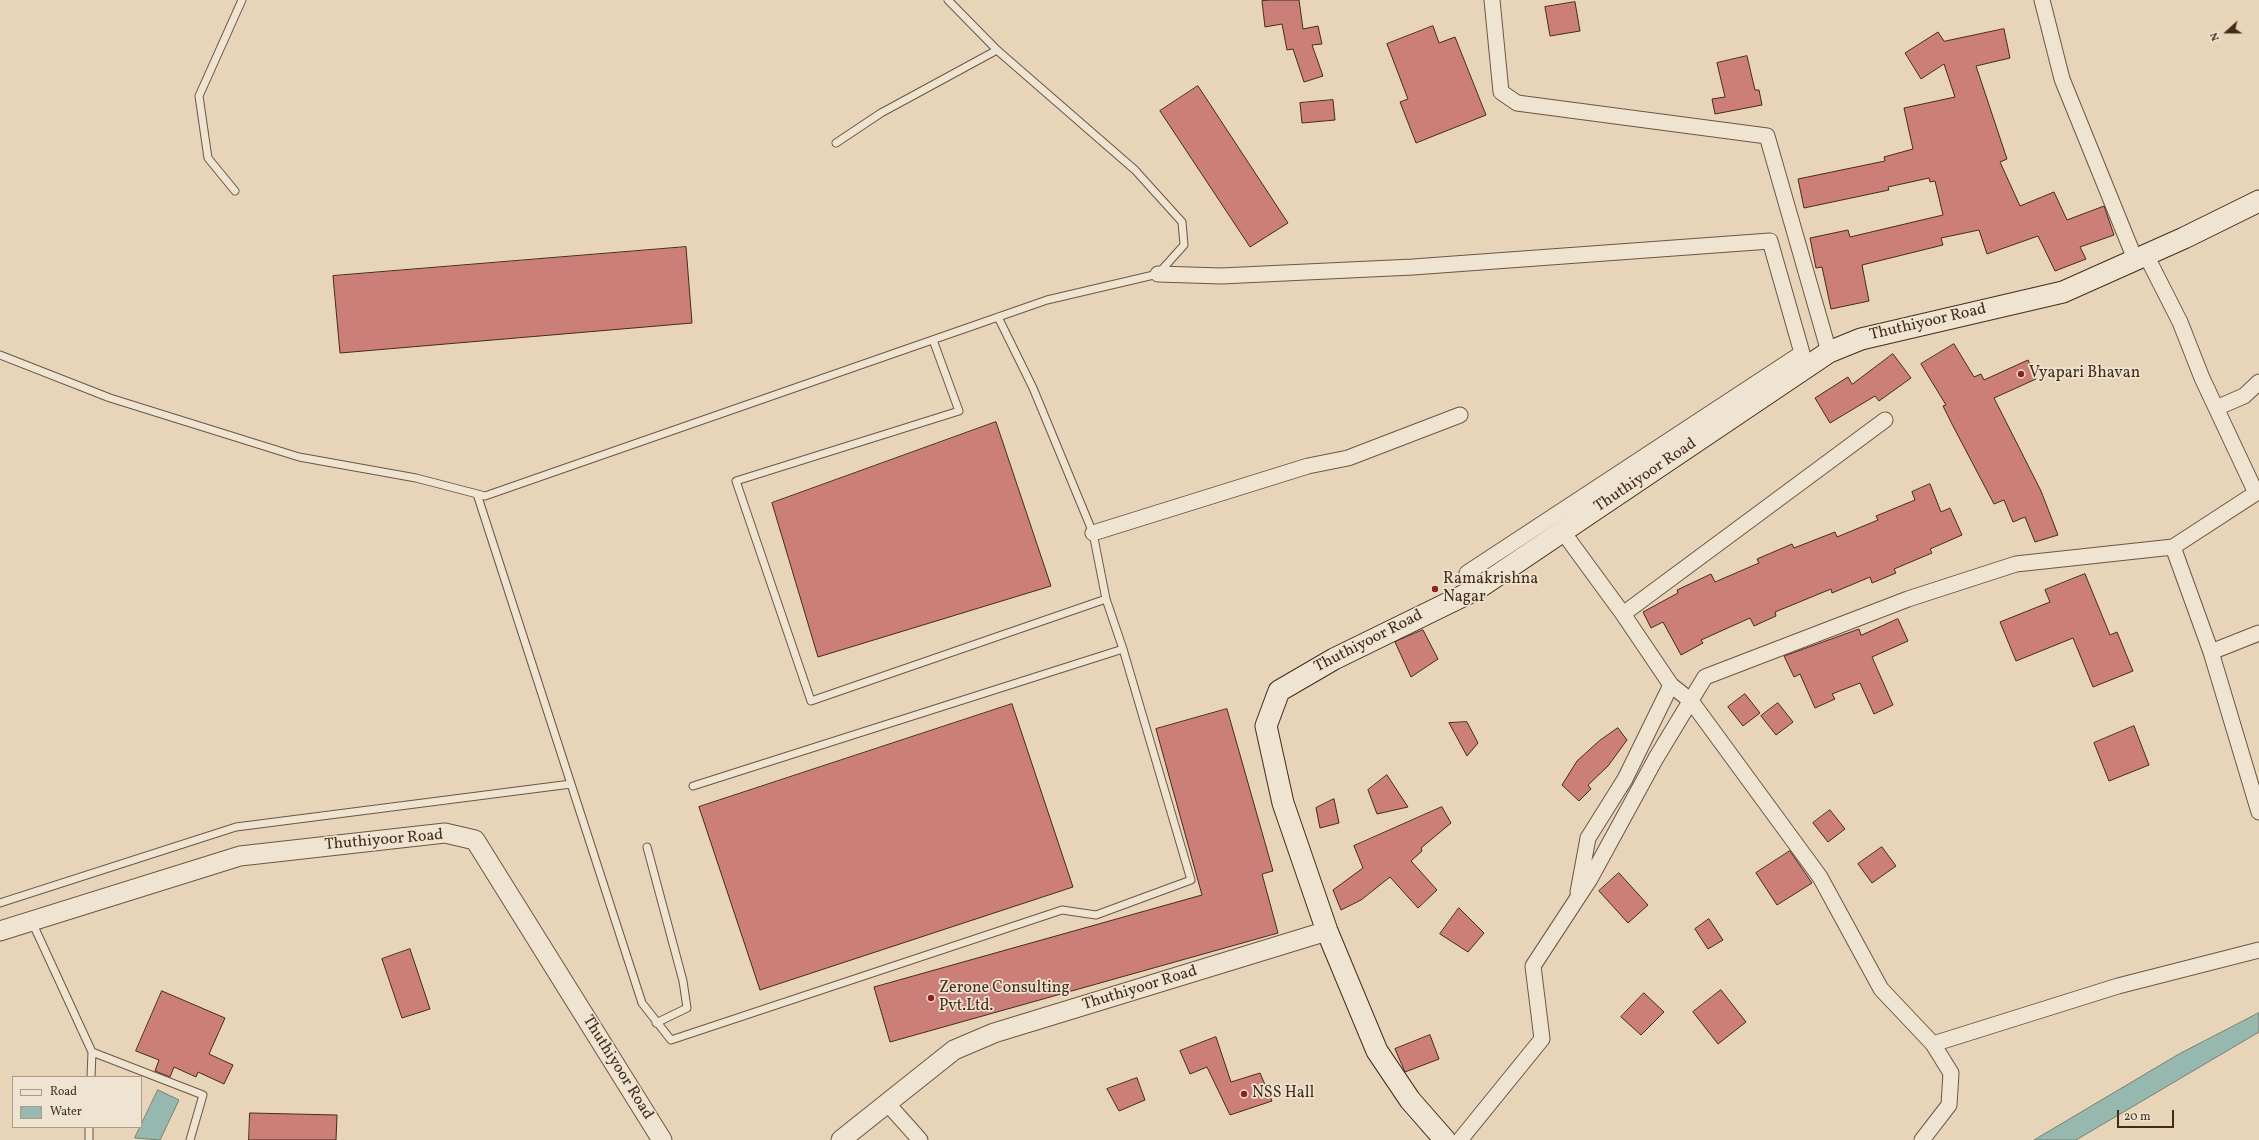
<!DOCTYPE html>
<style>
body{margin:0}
#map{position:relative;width:2259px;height:1140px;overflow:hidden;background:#e7d4b9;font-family:Vollkorn,serif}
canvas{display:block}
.legend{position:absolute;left:12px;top:1076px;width:130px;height:52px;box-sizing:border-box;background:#efe3d2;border:1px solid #ab9a88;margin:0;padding:5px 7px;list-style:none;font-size:12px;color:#452c1a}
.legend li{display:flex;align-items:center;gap:8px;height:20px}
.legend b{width:20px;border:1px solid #ab9a88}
.north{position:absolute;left:2207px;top:12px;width:40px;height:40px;-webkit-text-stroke:3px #efe3d2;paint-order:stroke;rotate:249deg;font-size:11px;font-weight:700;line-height:16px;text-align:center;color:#452c1a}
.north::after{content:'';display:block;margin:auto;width:14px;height:18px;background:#452c1a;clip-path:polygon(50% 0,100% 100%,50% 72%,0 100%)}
.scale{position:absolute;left:2117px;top:1110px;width:57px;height:18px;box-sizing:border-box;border:2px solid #452c1a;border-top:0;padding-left:5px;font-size:12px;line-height:14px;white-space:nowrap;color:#452c1a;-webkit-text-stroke:3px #efe3d2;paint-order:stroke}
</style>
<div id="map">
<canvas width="2259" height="1140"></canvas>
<ul class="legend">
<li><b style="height:5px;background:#efe3d2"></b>Road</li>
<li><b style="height:11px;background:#97b8af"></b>Water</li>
</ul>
<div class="north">N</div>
<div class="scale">20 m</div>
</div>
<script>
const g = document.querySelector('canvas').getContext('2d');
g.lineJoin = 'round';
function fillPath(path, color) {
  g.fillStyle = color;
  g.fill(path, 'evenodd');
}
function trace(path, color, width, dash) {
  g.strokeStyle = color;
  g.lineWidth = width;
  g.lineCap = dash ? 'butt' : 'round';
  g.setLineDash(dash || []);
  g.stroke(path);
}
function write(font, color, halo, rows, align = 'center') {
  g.font = font + ' Vollkorn,serif';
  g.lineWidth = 3.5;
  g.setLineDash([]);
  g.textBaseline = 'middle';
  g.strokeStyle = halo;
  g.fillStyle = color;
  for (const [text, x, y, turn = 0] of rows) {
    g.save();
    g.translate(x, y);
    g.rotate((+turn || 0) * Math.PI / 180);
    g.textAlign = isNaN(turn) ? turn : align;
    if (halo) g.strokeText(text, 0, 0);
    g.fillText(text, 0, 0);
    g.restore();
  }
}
const water = new Path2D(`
 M2259,1013V1032L2076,1140H2034L2179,1054Z
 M158,1090L179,1100L160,1140L135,1138Z`);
const building = new Path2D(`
 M1272,0H1299L1303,29L1318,26L1322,44L1312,45L1323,76L1304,82L1293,49L1287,50L1282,24L1265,27L1262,1Z
 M1575,2L1580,31L1550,36L1545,7Z
 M1433,26L1439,43L1455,37L1486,115L1416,143L1400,102L1408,99L1387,44Z
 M2004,29L2010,58L1976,66L2007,159L2000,162L2020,206L2054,192L2067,220L2104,206L2114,235L2080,247L2086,259L2055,271L2038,236L1987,254L1979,230L1941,238L1943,245L1862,265L1869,301L1831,309L1822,267L1816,268L1810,238L1848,230L1850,237L1943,215L1935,181L1930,182L1929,178L1888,187L1889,190L1804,208L1798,179L1885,161L1884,157L1913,149L1904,108L1955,97L1944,64L1921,79L1905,53L1938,32L1944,41Z
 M1747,56L1755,90H1759L1762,105L1715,114L1712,99L1725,97L1717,63Z
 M1198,86L1288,223L1250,247L1160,111Z
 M1333,100L1335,120L1302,123L1300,103Z
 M686,247L692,323L340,353L333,276Z
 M1954,344L1974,377L1981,374L1984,380L2028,360L2036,379L1994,398L2041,491L2058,535L2035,542L2025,517L2013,522L2004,500L1994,504L1953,426L1943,406L1946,405L1921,364Z
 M1893,354L1911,378L1879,401L1875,396L1830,423L1815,398L1848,377L1852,384Z
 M996,422L1051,586L818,657L772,503Z
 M1930,484L1941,512L1950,508L1962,535L1930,549L1932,553L1894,569L1896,573L1872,583L1870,577L1832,593L1831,589L1775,612L1776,616L1754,626L1750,618L1701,640L1703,643L1681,655L1663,622L1651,628L1643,612L1678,593L1677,590L1711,574L1715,582L1759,563L1757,559L1792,544L1794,548L1835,532L1837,537L1878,520L1876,516L1915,500L1912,492Z
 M2085,574L2110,635L2117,632L2133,671L2093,687L2073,638L2016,661L2000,622L2050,602L2045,590Z
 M1898,619L1908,641L1872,657L1893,705L1874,714L1860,683L1832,694L1835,699L1815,708L1800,674L1794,677L1784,656L1859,629L1861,635Z
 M1423,630L1438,659L1411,677L1395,642Z
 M1745,694L1760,713L1743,726L1728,707Z
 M1778,703L1793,722L1776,735L1761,716Z
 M1012,704L1073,887L760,990L699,807Z
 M1227,709L1273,871L1262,874L1278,933L890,1042L874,987L1202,895L1156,729Z
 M1467,722L1478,743L1467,756L1449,723Z
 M2134,726L2149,765L2109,781L2094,743Z
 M1618,728L1627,740L1608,766L1588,785L1591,789L1579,801L1562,785L1577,761L1599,741Z
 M1387,775L1408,807L1377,814L1368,790Z
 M1334,799L1339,823L1320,828L1316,808Z
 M1442,807L1451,823L1421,848L1422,851L1411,861L1437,890L1418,908L1390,877L1361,900L1341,910L1333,890L1363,868L1354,846Z
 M1830,810L1845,829L1828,842L1813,823Z
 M1882,847L1896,866L1872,883L1858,864Z
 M1790,851L1812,883L1777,905L1756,873Z
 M1619,873L1648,905L1628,923L1599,891Z
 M1459,908L1484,933L1468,952L1440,934Z
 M1709,919L1723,940L1708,949L1695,929Z
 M410,949L430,1009L402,1018L382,959Z
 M1721,990L1746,1022L1718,1044L1693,1012Z
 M162,991L225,1018L209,1054L233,1065L224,1084L198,1072L196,1077L174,1067L170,1077L155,1071L159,1060L136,1051Z
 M1644,993L1664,1012L1641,1035L1621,1017Z
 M1430,1035L1439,1059L1405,1072L1395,1049Z
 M1216,1037L1231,1082L1260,1073L1272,1101L1230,1115L1207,1067L1190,1074L1180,1051Z
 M1137,1078L1145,1100L1119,1111L1107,1089Z
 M250,1113L337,1115L336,1140H249Z`);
const service = new Path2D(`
 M836,143L881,113L997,50
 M235,191L208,158L199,96L242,0
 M933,340L959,411L736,481L811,701L1106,599
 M0,355L110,398L299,457L416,478L485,496L1047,300L1158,274L1184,245L1182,222L1135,170L997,50L948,0
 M477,494L642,1003L671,1040L1062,910L1096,915L1191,880L1123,649L1106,599L1093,533L1033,388L998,317
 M693,786L1123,649
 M647,847L683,981L687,1008L656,1023
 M0,903L236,827L571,784
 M32,922L92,1052L91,1077
 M92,1052L203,1095L190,1140
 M89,1127V1140`);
const minor = new Path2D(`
 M1492,0L1501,92L1517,103L1767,136L1829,352
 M2042,0L2062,79L2135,259
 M2146,255L2180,322L2202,378L2256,493
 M1158,274L1221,276L1413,267L1770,241L1802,353L1467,573L1477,589
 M2216,408L2244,396L2259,382
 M1563,532L1623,614L1671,685L1691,701L1820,877L1881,989L1933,1044
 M1093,533L1308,466L1348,458L1460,415
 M2173,547L2259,491
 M1623,614L1885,420
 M2211,652L2259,812
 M1578,892L1588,838L1625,779L1671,685
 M887,1103L920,1140
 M1460,1140L1542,1039L1533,966L1590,879L1656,758L1705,677L1908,599L2016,564L2173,547L2211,652L2259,633
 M1922,1140L1949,1105L1951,1073L1933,1044L2118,986L2259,950`);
const tertiary = new Path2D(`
 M0,931L240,856L445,833L475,840L662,1140
 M841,1140L954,1050L994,1033L1327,931`);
const secondary = new Path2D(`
 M1445,1140L1410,1100L1377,1051L1327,931L1283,803L1266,726L1279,691L1334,659L1477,589L1829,352L1861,339L2063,292L2184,238L2259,201`);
const markers = [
 [2021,374,4,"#8f2418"],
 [1435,589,4,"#8f2418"],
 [931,998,4,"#8f2418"],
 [1244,1094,4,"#8f2418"]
];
const streetNames = [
 ["Thuthiyoor Road",1928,323,-13],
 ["Thuthiyoor Road",1646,476,-34],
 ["Thuthiyoor Road",1369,642,-27],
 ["Thuthiyoor Road",384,841,-5],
 ["Thuthiyoor Road",1140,989,-17],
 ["Thuthiyoor Road",617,1068,58]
];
const poiNames = [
 ["Vyapari Bhavan",2029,374],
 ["Ramakrishna",1443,580],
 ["Nagar",1443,598],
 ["Zerone Consulting",939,989],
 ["Pvt.Ltd.",939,1007],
 ["NSS Hall",1252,1094]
];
fillPath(water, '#97b8af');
trace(water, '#768073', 1);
fillPath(building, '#cb7f78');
trace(building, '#452c1a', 1);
trace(service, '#6e5642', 9);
trace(minor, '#6e5642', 17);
trace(tertiary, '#6e5642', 21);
trace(secondary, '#452c1a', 23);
trace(service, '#efe3d2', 7);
trace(minor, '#efe3d2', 15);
trace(tertiary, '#efe3d2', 19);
trace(secondary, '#efe3d2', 21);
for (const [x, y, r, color] of markers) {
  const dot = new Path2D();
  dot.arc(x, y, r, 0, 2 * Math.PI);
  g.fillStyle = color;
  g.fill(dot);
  trace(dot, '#efe3d2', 1.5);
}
write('16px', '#452c1a', '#efe3d2', streetNames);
write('16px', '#452c1a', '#efe3d2', poiNames, 'left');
</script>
